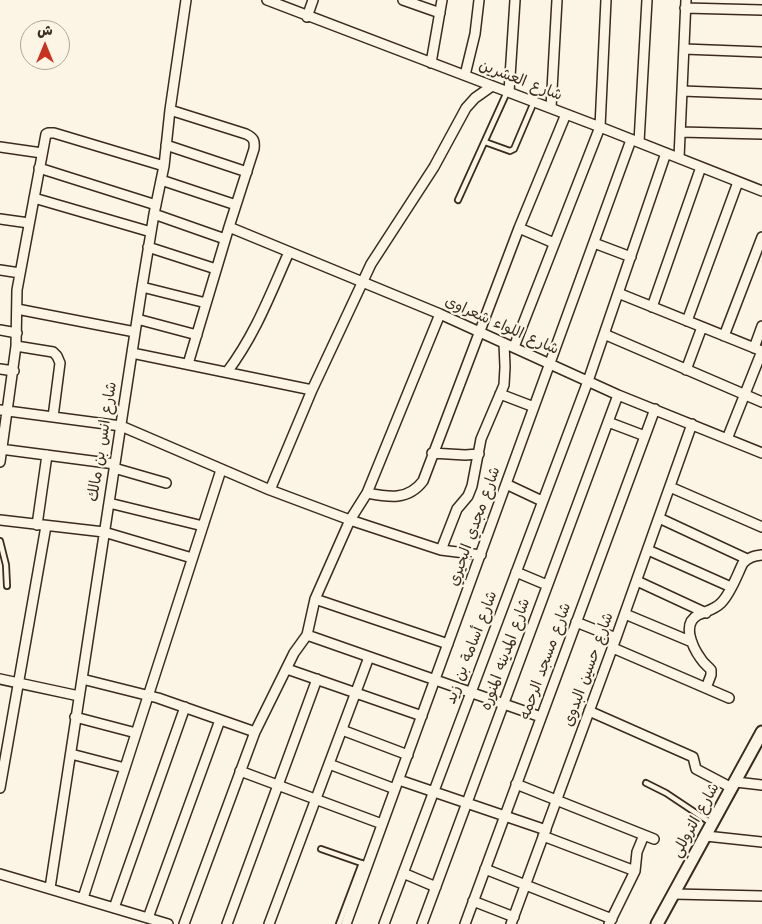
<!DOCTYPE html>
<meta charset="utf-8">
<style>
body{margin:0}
#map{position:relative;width:762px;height:924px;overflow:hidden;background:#fcf5e5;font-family:Kalam,"Playpen Sans Arabic",sans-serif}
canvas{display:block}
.north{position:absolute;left:20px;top:20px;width:50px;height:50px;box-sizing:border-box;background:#fcf5e5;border:1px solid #afa495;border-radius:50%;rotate:0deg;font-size:14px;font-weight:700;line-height:20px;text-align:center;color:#3b2a1e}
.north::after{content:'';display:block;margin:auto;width:18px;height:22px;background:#c8321e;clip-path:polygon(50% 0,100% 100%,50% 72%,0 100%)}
</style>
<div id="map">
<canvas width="762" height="924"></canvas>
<div class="north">ش</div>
</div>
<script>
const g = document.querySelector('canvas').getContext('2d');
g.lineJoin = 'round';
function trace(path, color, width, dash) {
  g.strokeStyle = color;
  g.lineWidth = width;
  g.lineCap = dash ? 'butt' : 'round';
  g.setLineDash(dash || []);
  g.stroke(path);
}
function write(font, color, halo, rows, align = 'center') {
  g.font = font + ' Kalam,"Playpen Sans Arabic",sans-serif';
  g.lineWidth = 4.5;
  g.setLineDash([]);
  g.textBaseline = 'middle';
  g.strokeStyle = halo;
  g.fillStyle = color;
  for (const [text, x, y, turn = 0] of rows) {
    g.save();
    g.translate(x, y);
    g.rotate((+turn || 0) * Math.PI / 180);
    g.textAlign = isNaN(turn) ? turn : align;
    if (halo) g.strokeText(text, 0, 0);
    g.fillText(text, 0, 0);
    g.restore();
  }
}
const lane = new Path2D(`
 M485,142L510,151L514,149L534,102
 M458,200L507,92
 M0,541L6,565L7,586
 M646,783L666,793L711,823
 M321,849L364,864
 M339,924L362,863`);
const street = new Path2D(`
 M267,0L600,127L762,191
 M403,0L440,13
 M685,8L762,10
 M307,17L313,0
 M684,49L762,52
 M431,63L442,0
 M465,75L475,34L479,0
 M682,91L762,94
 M509,92L515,0
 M551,108L557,0
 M170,110L246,134C254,138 255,141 254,149L229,227L188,364
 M680,132L762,134
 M639,142L647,0
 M166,145L247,172
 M0,147L42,153
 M679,158L686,0
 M39,168L156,205
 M161,180L236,205
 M34,198L151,232
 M154,214L225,239
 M0,219L29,223
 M229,227L440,314L618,395L762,453
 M519,228L554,243
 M594,243L631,257
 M148,247L216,269
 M0,270L20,273
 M142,287L206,303
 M618,293L762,351
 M652,307L701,167
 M17,309L135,332
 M137,319L197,335
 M687,321L738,182
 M0,330L17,333
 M604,334L762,402
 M724,336L762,237
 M16,346L53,352L57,356L60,363L53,417
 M514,347L600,127L606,0
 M754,348L762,326
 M132,353L312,390
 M0,369L14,371
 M686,370L702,327
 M227,372C255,335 270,295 289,252
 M500,394L534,407
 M0,410L121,426L270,490L350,520L441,550L481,555
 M608,422L645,436
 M727,439L762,351
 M0,449L115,464
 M432,453L465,455L479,454
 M0,462L16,346L17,290L46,134L48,133H54L164,166
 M114,468L166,483
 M506,484L542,501
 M670,487L762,527
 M270,490L312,390L371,264L434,167L466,108L475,98L492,86
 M367,493C388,497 408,501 423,481L519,228L566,114
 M109,503L203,526
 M659,518L747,559
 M0,520L104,532L192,558
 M37,525L47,455
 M441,550L457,509L468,496L472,486L481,439L504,385L505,367L504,343
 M648,550L731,587
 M516,572L547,585
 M637,581L706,613
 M315,599L448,644
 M625,614L692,642
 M576,622L616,638
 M307,635L541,717
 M613,648L729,698
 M287,669L422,716
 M0,679L79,696
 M82,679L158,698L255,732
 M706,688L711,675V670C708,666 704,664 701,659C693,648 681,624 698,615C706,611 714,610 721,603C731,593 737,575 743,563C749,557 754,556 762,555
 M589,711L693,757L696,769L732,788
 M75,717L136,733
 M342,730L408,755
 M71,754L125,768
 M329,764L395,789
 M240,771L382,824
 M399,780L546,830
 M736,782L762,785
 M516,784L654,839
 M0,788L46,526
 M543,836L635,871
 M706,836L762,842
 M485,869L612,919
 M403,873L436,887
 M0,874L168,924
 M50,888L142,287L154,214L164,166L170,110L186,0
 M674,894L762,896
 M83,898L221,470
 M473,901L514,917
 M114,908L185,707
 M148,918L220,720
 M184,924L255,732L294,653L307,635L315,599L350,520L367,493L440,314
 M227,924L317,679
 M269,924L369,657
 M346,924L631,140
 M384,924L588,381L666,153
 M422,924L618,395
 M465,924L655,409
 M511,924L616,638L692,424
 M609,924L635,871L637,852L644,835`);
const secondary = new Path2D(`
 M657,924L762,732`);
const streetNames = [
 ["شارع العشرين",520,82,21],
 ["شارع اللواء شعراوى",501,327,24],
 ["شارع انس بن مالك",104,442,-81],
 ["شارع مجدي البحيري",476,527,-70],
 ["شارع أسامة بن زيد",473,648,-69],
 ["شارع المدينه المنوره",507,655,-70],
 ["شارع مسجد الرحمه",547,662,-70],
 ["شارع حسين البدوى",590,670,-70],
 ["شارع التروللي",697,821,-61]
];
trace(lane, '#3b2a1e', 8);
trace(street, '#3b2a1e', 12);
trace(secondary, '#3b2a1e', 15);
trace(lane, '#fcf5e5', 4.5);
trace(street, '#fcf5e5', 9);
trace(secondary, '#fcf5e5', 11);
write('15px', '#3b2a1e', '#fcf5e5', streetNames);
</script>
